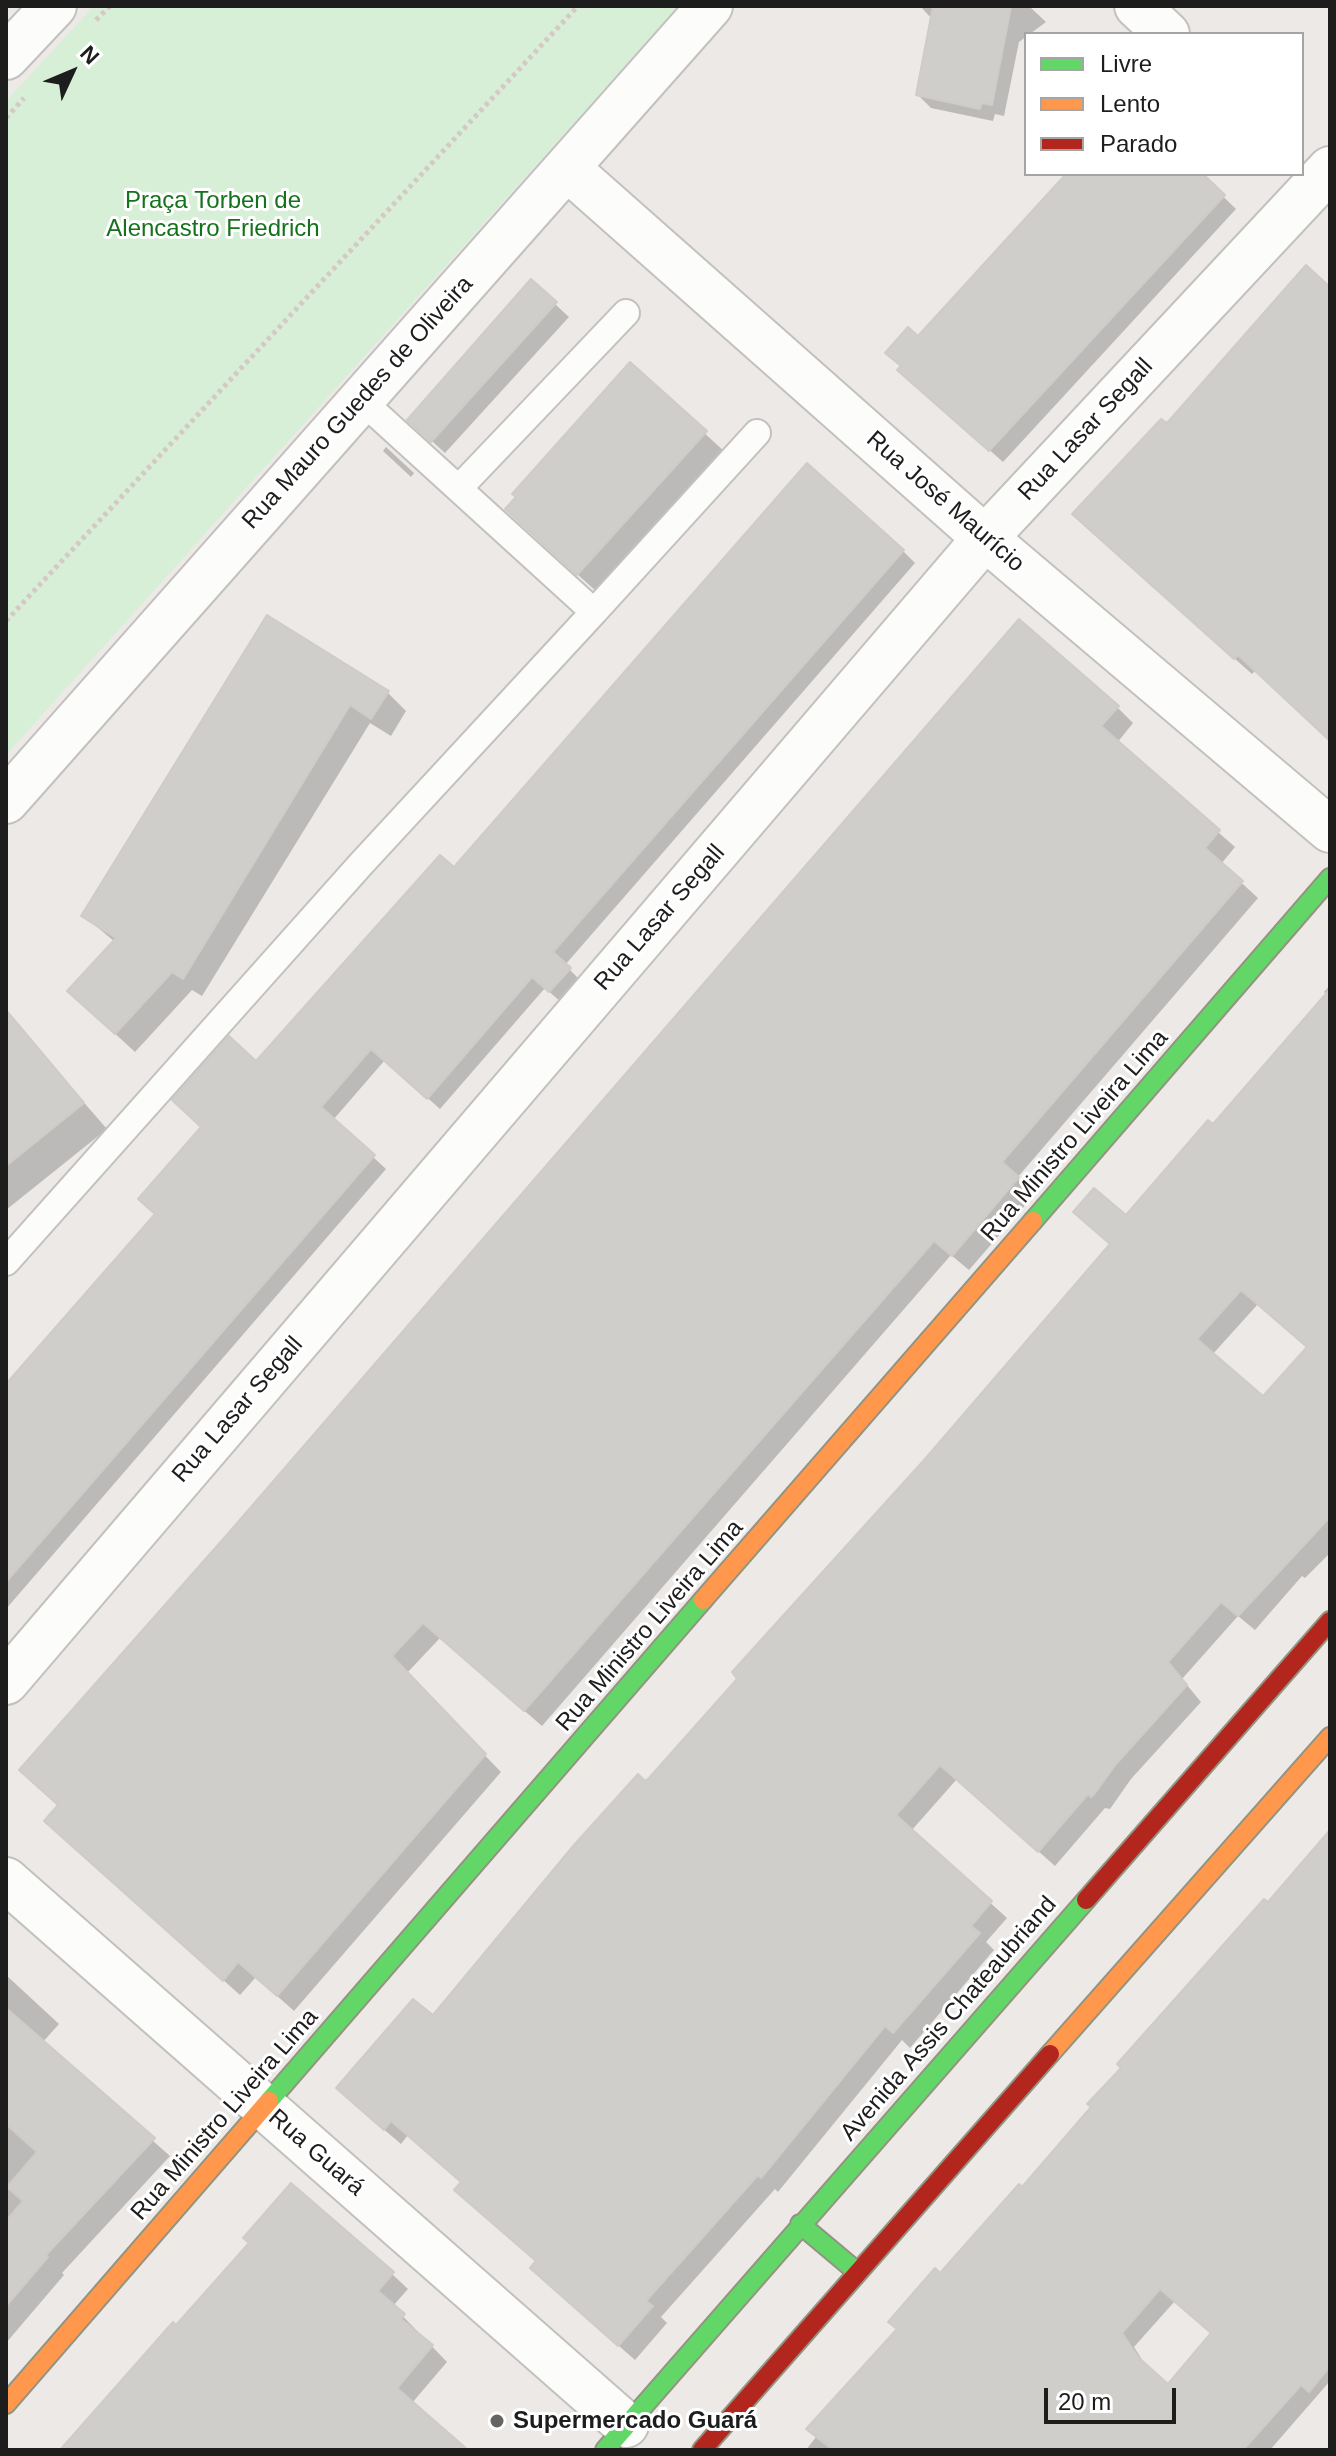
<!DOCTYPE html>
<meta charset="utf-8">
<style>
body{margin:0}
#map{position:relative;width:1336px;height:2456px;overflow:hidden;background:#ece9e6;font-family:Helvetica,sans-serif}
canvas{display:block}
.frame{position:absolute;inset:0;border:8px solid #1d1d1d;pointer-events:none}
.legend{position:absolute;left:1024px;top:32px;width:280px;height:144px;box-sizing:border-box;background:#fff;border:2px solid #a5a5a5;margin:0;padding:10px 14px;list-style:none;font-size:24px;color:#1d1d1d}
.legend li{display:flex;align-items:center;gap:16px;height:40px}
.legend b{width:40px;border:2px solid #a5a5a5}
.north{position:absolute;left:32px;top:32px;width:80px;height:80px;-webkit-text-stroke:6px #fff;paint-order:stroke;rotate:46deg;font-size:22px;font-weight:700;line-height:32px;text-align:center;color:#1d1d1d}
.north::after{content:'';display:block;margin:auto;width:28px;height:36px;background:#1d1d1d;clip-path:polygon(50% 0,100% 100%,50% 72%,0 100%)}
.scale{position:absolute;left:1044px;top:2388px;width:132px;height:36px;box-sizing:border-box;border:4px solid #1d1d1d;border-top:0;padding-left:10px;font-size:24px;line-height:28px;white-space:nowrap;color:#1d1d1d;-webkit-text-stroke:6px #fff;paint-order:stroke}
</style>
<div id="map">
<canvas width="1336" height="2456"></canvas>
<div class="frame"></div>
<ul class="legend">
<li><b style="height:10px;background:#63d668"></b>Livre</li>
<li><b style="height:10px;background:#ff974d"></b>Lento</li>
<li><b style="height:10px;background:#b3261e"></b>Parado</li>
</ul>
<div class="north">N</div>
<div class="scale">20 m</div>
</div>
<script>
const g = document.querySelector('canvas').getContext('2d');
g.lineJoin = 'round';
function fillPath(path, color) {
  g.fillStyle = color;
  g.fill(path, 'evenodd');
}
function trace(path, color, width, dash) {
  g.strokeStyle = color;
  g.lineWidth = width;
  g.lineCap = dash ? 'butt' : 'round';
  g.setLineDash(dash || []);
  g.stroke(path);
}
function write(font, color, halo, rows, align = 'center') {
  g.font = font + ' Helvetica,sans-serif';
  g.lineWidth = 6;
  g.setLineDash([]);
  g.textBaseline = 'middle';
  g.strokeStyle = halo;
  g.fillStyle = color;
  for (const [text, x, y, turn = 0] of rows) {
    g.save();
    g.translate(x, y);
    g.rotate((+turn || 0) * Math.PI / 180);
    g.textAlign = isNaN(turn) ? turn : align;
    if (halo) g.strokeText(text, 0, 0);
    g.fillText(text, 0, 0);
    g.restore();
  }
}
const park = new Path2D(`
 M94,6H679L6,755V101Z`);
const shadow = new Path2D(`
 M920,6H1029L1046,22L1019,42L1004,116L995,114L993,121L931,108L918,95L932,19Z
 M1068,174H1200L1236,209L1003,462L913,382L918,339Z
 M531,282L569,317L445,453L423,433Z
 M1330,289V736L1256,670L1252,674L1091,531L1167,425Z
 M630,365L725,452L597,592L526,528Z
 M386,447L414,473L411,477L383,451Z
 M903,551L915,563L565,965L582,982L562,1003L545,988L440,1109L385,1060L333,1120L386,1169L6,1609V1388L157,1215L256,1064L454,870Z
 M268,618L387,692L406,711L391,736L370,723L202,996L192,990L135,1052L88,1009L115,942L84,916Z
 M1117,707L1133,723L1117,743L1235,847L1221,864L1258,898L1017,1178L1034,1195L969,1270L951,1255L542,1726L440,1638L406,1674L501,1772L294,2011L256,1977L240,1995L62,1837Z
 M1330,985V1553L1305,1578L1302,1576L1255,1630L1238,1616L1182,1679L1201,1702L1131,1779L1110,1809L1105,1808L1055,1866L957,1779L911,1831L1007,1918L986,1942L994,1950L910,2048L902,2040L778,2192L775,2189L661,2317L667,2323L635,2360L548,2284L538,2262L456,2190L462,2183L408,2135L401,2144L354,2104L650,1780L1112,1245L1126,1217L1214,1127L1327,995L1324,992ZM1258,1304L1309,1348L1263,1399L1212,1355Z
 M6,1013L107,1129L6,1210Z
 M1330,1833V2381L1270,2450H806L940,2276L1022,2190ZM1175,2301L1213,2334L1168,2387L1148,2369L1134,2347Z
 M6,1975L59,2024L42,2043L170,2156L62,2273L64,2275L6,2343Z
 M392,2274L408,2289L393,2306L447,2362L412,2403L465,2450H62L176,2328Z`);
const building = new Path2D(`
 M933,6H1011L992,105L982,103L980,109L916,95Z
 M1066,174H1203L1225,195L989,451L897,370L901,366L885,353L908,327L918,336Z
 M1306,265L1330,287V741L1238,655L1234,659L1072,514L1161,419L1167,423Z
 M531,279L557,302L431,442L407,420Z
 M630,362L707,431L577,575L505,509L516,497L512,494Z
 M807,463L904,550L553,952L571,968L549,992L532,977L427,1099L371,1049L321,1107L375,1155L6,1582V1384L155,1214L138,1199L201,1127L172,1100L229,1036L256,1061L440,855L454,867Z
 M267,615L389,691L371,719L350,705L183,979L172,972L115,1034L67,991L116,938L81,916Z
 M1019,619L1119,706L1101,726L1220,830L1205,848L1243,881L1002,1162L1019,1177L952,1256L934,1241L524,1711L423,1623L392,1656L486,1754L277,1996L238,1962L223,1981L44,1821L58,1805L19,1770L232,1529Z
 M1330,989V1517L1238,1616L1221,1602L1168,1662L1187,1685L1116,1764L1095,1793L1091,1797L1088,1794L1038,1852L940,1765L896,1815L992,1901L971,1926L980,1933L893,2033L885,2026L761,2178L758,2175L646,2301L653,2306L618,2346L530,2268L536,2261L454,2190L461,2182L391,2121L384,2130L336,2088L413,1999L433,2015L574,1845L638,1774L645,1781L649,1778L737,1679L732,1672L925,1459L1110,1244L1073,1212L1094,1188L1126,1215L1208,1120L1213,1124ZM1241,1290L1307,1347L1263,1396L1197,1339Z
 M6,1010L84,1103L6,1166Z
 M1330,1830V2366L1309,2392L1301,2385L1243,2450H833L806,2429L897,2329L888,2322L935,2268L940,2273L1019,2184L1022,2187L1091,2107L1087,2104L1121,2068L1117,2064L1264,1899L1268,1902ZM1160,2289L1211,2333L1168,2384L1138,2357L1122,2333Z
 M6,2008L155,2138L46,2255L48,2257L6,2306V2221L23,2201L7,2187L37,2152L6,2124Z
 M291,2183L394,2272L378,2291L405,2314L401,2319L433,2345L397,2388L468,2450H60L173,2322L176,2325L249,2243L243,2238Z`);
const path = new Path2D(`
 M96,20L110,6
 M6,118L24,98
 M6,621L578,6`);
const lane = new Path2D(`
 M460,487L626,313
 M594,612L757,433
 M6,1262L361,864L594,612L361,400`);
const street = new Path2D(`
 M1137,6L1167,34
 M6,57L54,6
 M567,168L985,538L1330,830
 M6,801L710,6
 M6,1682L985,538L1330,169
 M6,1880L626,2425`);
const fast = new Path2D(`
 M1033,1221L1330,878
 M269,2101L703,1600
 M800,2224L856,2271
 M605,2450L1086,1900`);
const slow = new Path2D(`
 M703,1600L1033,1221
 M1050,2054L1330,1737
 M6,2404L269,2101`);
const jam = new Path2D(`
 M1086,1900L1330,1621
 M702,2450L1050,2054`);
const markers = [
 [497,2421,8,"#656463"]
];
const parkNames = [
 ["Praça Torben de",213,201],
 ["Alencastro Friedrich",213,229]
];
const streetNames = [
 ["Rua Mauro Guedes de Oliveira",358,403,-48],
 ["Rua Lasar Segall",1086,430,-47],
 ["Rua José Maurício",945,502,41],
 ["Rua Lasar Segall",660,918,-49],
 ["Rua Ministro Liveira Lima",1075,1136,-49],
 ["Rua Lasar Segall",238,1410,-49],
 ["Rua Ministro Liveira Lima",650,1626,-49],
 ["Avenida Assis Chateaubriand",949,2019,-49],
 ["Rua Ministro Liveira Lima",225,2115,-49],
 ["Rua Guará",316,2153,41]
];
const poiNames = [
 ["Supermercado Guará",513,2421]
];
fillPath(park, '#d6efd6');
fillPath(shadow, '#0003');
fillPath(building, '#d0cecb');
trace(building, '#cfcbc8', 2);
trace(lane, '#c3c1c0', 30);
trace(street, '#c3c1c0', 48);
trace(fast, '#929380', 22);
trace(slow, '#929380', 22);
trace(jam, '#929380', 22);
trace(path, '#d5c8c7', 5, [4, 4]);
trace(lane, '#fcfcfb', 26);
trace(street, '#fcfcfb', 44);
trace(fast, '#63d668', 18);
trace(slow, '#ff974d', 18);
trace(jam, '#b3261e', 18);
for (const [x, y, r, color] of markers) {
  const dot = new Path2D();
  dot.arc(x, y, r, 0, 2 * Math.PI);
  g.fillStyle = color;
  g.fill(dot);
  trace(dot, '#fff', 3);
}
write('24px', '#15721c', '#fff', parkNames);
write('24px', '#1d1d1d', '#fff', streetNames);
write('bold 24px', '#1d1d1d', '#fff', poiNames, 'left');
</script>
